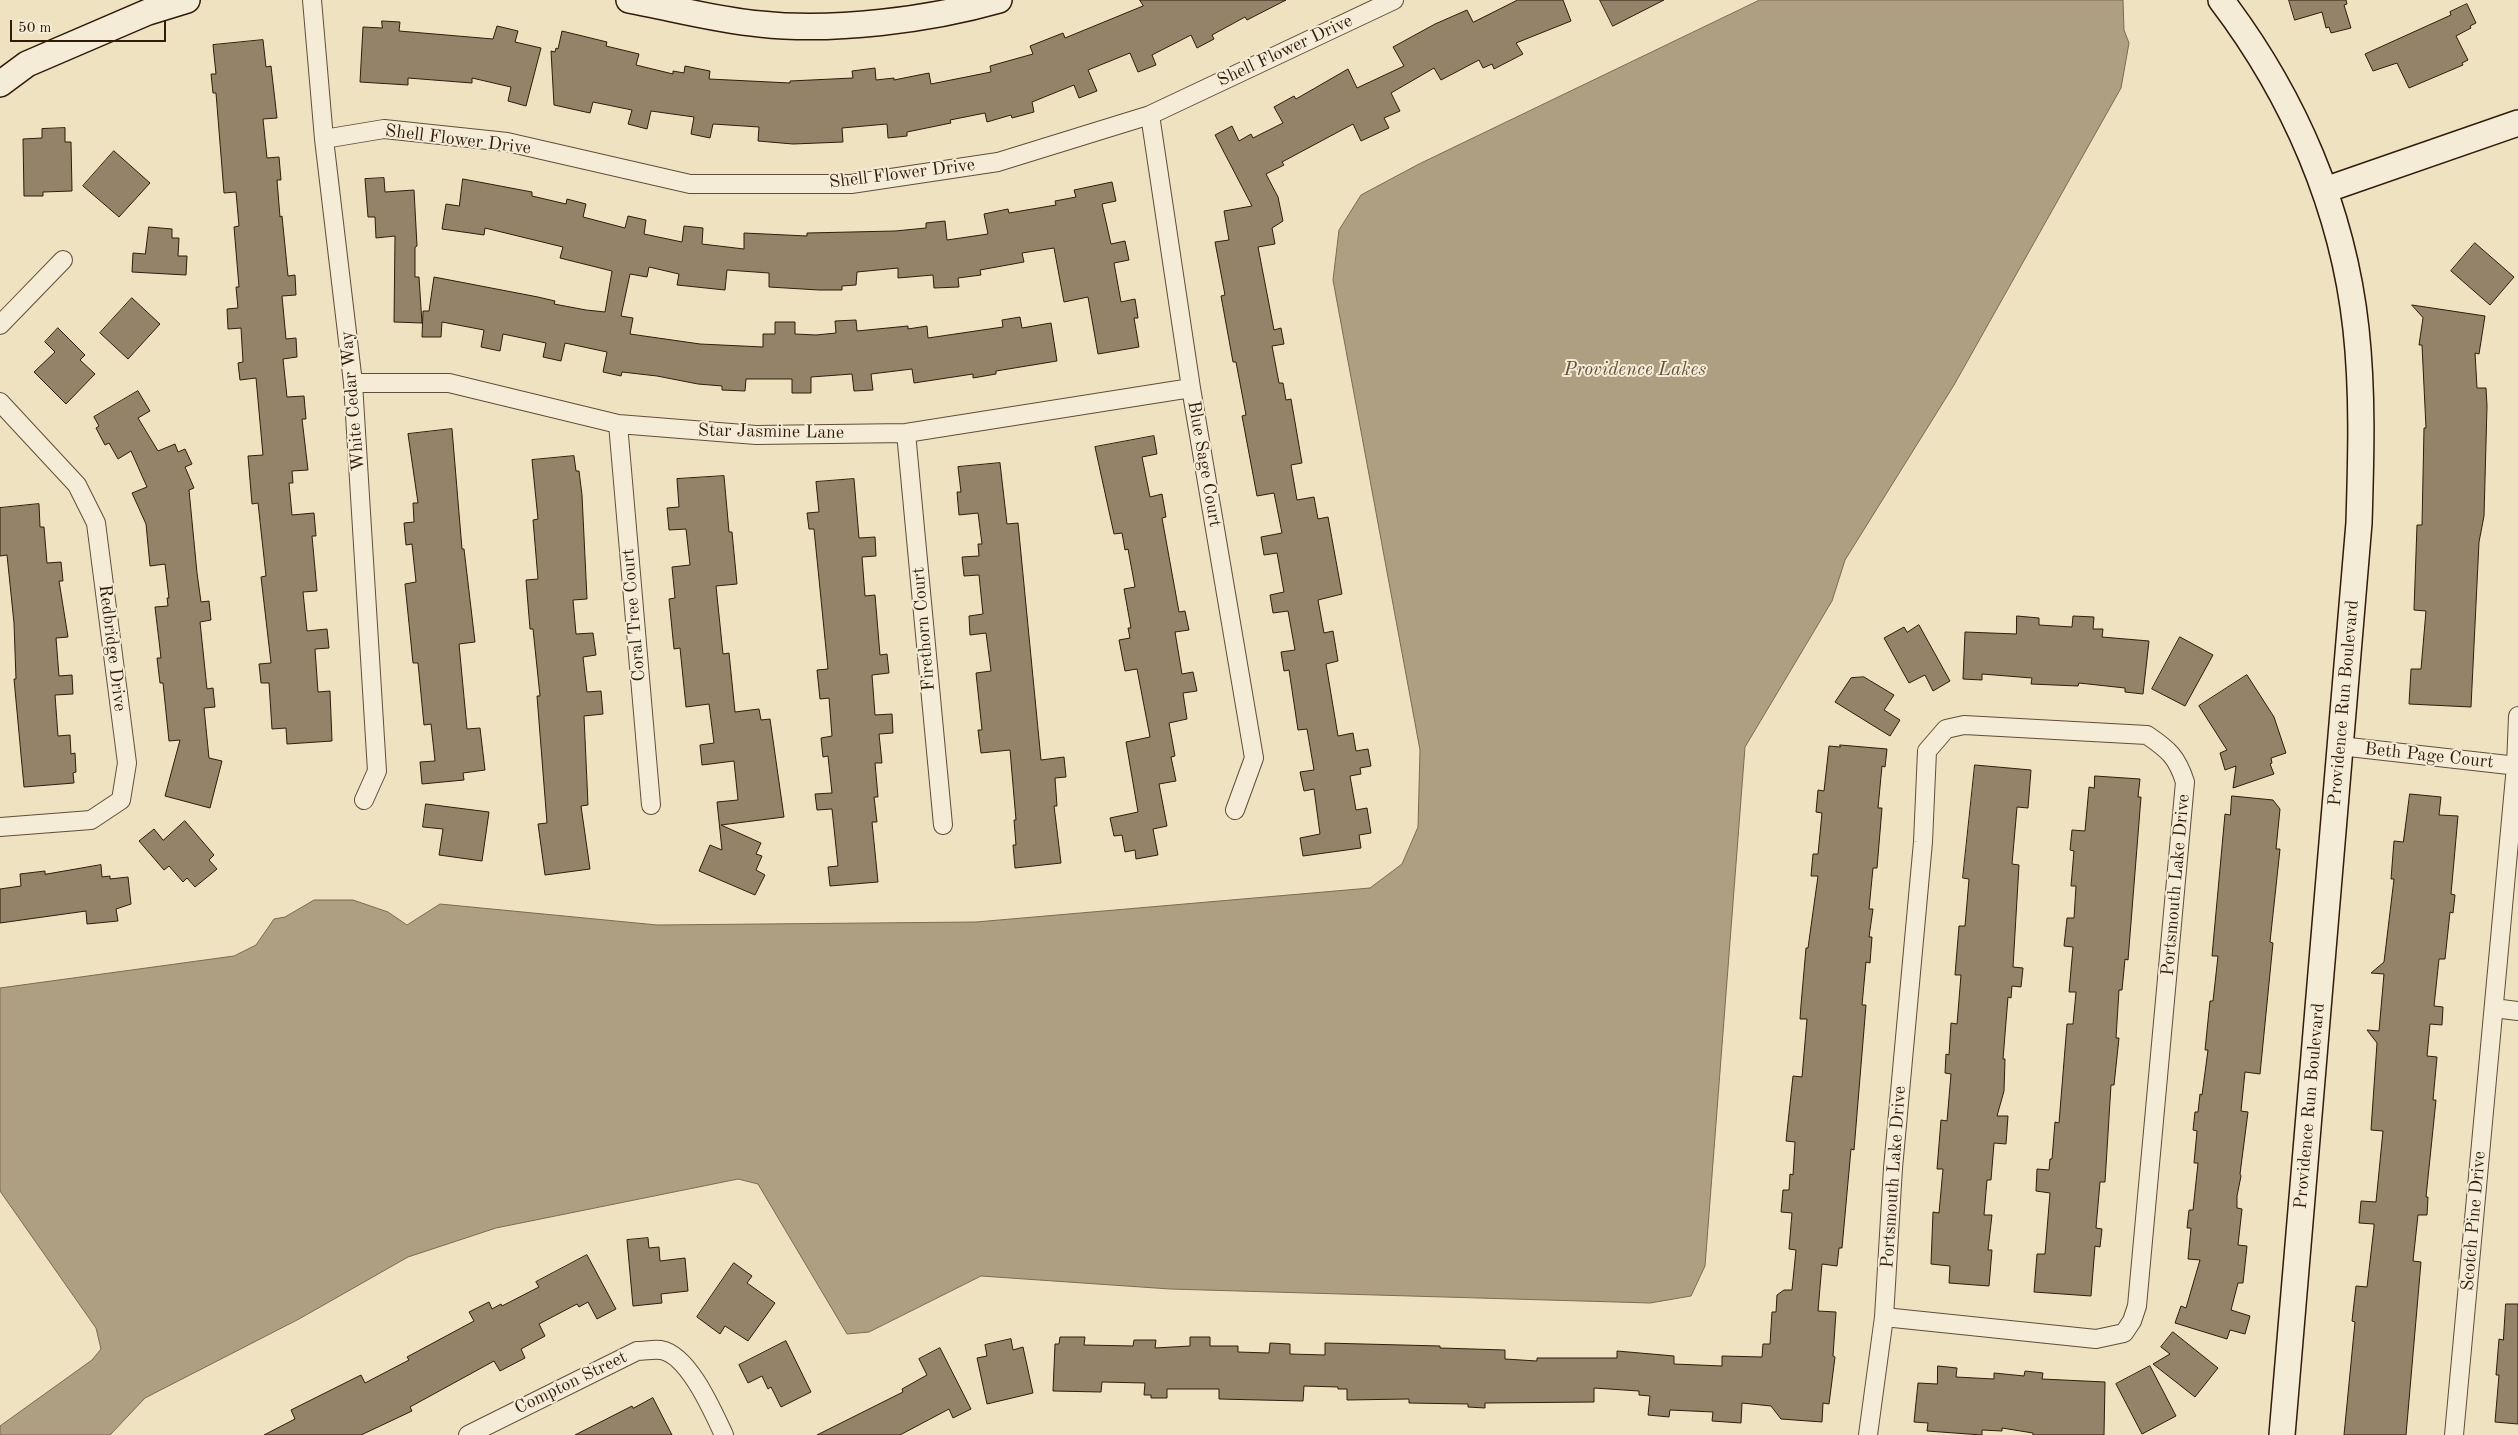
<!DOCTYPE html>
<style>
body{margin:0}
#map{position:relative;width:2518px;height:1435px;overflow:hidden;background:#eee2c0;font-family:"Old Standard TT",serif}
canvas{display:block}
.scale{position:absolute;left:10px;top:20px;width:156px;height:22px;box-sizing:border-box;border:2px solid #321b0b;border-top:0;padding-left:6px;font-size:15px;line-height:18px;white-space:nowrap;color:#321b0b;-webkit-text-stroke:4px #f4ecd6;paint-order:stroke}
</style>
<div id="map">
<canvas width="2518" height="1435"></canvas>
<div class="scale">50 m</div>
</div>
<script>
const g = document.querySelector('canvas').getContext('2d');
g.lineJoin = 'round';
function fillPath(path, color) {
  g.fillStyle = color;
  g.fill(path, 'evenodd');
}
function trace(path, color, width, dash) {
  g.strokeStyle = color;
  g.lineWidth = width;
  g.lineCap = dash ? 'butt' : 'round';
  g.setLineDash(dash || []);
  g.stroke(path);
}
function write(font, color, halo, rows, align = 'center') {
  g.font = font + ' "Old Standard TT",serif';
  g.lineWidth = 4;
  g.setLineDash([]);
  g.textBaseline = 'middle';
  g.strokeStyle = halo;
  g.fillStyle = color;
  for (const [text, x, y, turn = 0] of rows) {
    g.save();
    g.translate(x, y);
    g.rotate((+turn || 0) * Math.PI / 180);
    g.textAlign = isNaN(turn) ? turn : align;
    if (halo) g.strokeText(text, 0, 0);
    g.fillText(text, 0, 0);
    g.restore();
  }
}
const water = new Path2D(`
 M1760,0H2123L2124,30L2129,43L2121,88L1954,385L1845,560L1832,601L1745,747L1705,1266L1691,1296L1650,1303L1170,1289L981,1276L869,1332L847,1334L758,1184L738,1179L496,1228L408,1257L299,1319L145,1398L110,1435H0V1426L92,1360L101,1349L96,1328L0,1191V988L234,956L256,945L274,919L285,917L314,900H353L388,912L407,925L440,904L657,925L976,922L1370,888L1402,864L1418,827L1420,750L1333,280L1339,230L1361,195L1419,164Z`);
const building = new Path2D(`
 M1140,0H1286L1247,20L1245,17L1212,35L1214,39L1197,48L1191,35L1152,55L1156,65L1138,72L1130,53L1088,70L1097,91L1079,98L1074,85L1032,102L1034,112L1012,118L1011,115L987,122L985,113L950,120L951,123L907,132V136L888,138L887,124L842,128L843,142L793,144L758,141L759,127L713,124L710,138L691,134L694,117L651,111L647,129L628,124L632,110L593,102L590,113L554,105L551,51L555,52L556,48L558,49L562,31L607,42L606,46L639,54L636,65L673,74V71L684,73L685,66L710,71L709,79L790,83V81L853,78L852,71L875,68L876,80L894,78V80L929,73L931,84L991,72L990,66L1033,54L1030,46L1063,33L1065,38L1143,6Z
 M1518,0H1563L1571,21L1516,43L1523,54L1494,69L1492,64L1483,68L1479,60L1441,80L1434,68L1391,93L1400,111L1384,118L1389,128L1361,141L1353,124L1282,162L1284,165L1266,174L1278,197L1283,221L1272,228L1275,244L1258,247L1274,330L1281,328L1284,344L1272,346L1279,383H1283L1286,400L1291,399L1302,463L1291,465L1297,500L1314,497L1318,519L1328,517L1342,594L1318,600L1324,633L1333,631L1338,661L1326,664L1338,736L1353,733L1356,751L1368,749L1371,766L1360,768L1361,774L1350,776L1356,810L1367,808L1371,833L1359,835L1361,848L1303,856L1300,838L1320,834L1314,789L1304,791L1300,772L1314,770L1307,729L1298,730L1289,670L1284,671L1281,652L1295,650L1288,611L1273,613L1270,595L1284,592L1277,553L1264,555L1261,537L1282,533L1274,493L1257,496L1242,416L1246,415L1236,362H1233L1221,296L1225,295L1215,242L1229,240L1224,211L1252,206L1215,135L1232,126L1239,141L1251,134L1253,138L1283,123L1274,107L1294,96L1296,99L1348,69L1357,88L1404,66L1393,47L1435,24L1467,10L1473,22Z
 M1600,0H1664L1613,26Z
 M2289,0H2346L2347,4L2344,5L2351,28L2331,33L2329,27L2326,28L2322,12L2295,20Z
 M2467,4L2476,23L2470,26L2471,28L2456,36L2468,60L2462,63L2463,65L2409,88L2397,63L2373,71L2365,54L2451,15L2450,12Z
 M382,21L400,22L399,31L493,39L497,26L518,31L515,42L541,48L526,106L508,101L511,87L472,78V83L408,78V85L360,82L363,27L382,28Z
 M263,40L266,67L271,66L277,118L263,119L267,158L279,157L281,180H277L280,217L282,216L288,276L295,275L296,295L282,296L286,339L296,338L297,357L283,359L287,397L304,396L306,419H302L308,470L292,471L293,483H289L292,515L314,513L316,536H312L317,591L303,592L307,631L327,629L329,648L315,649L318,692L330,691L332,741L287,744L286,728L272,729L269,683H261L259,664L271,663L261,577L266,576L258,503L252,504L248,456L263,455L256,378L240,380L238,363L243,362L241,328L228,329L227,309L238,308L236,287H239L234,227L239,226L236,192L224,193L216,93H213L211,74H216L213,45Z
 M65,128V142H71L72,191L43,192V196H24L23,139L42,138V129Z
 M114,151L150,183L119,217L83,186Z
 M384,178L385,192L414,190L417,246L415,247V277H419L422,323L394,322L395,236L376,238L375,217H368L365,179Z
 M463,179L532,192V196L566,204L567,199L586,204L583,217L625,228L628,216L646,220L644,234L682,242L684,226L703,228L702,244L744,249V233L807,236V233L895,231L926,228V223L945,221L947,240L988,234L984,214L1008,209L1009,213L1056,205L1055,201L1076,197L1074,190L1112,182L1116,201L1102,204L1111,244L1125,241L1129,260L1114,263L1121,302L1135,299L1138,318H1134L1139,347L1098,354L1088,297L1064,302L1054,248L1022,253L1024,262L980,270L981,275L958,278L959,287L934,288L933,275L898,278V268L857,272L856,285L842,286V290H819L769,287V273L727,270L725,290L677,285L679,274L649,267L647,277L630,274L621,316L633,318L630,334L700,344L763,347V334H775V322H795V334L816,335L836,333L835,321L856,320L857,331L908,326V329L927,326L928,338L1003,327L1002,320L1020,317L1022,328L1051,323L1057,361L996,371V374L973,378V374L914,383L912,369L871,374L873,390L854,391L852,374L811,377V393H792V379H746L745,391L722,390V386L698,384L657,376L622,372L621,376L603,372L607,352L565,343L561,361L543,357L546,343L503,334L500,351L481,347L484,330L442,322L441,337H422L423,311H429L434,277L538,297L555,301L554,304L586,310L605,312L612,271L560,258L563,247L485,228L484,235L442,229L446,204L459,206Z
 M149,227L172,229V238H179L178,256H187L186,275L132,272L133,253L145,254Z
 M2475,243L2514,277L2490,305L2451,271Z
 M132,298L160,324L128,359L100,333Z
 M2412,305L2485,316L2479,354L2475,353L2477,388H2486L2487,406L2484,516L2479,542L2471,707L2409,704L2411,669H2421L2426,611L2414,610L2417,525H2422L2424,428H2426L2422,345H2419L2423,318Z
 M58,328L85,355L80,360L95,374L66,404L34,372L55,352L45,342Z
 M138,391L150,411L138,418L158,451L175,444L178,452L185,449L192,464L185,467L194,488L189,490L197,573L201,602L209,601L211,620L200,622L207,689L213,688L215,707L204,708L209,758L222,761L210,808L165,796L180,740L169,741L163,683H160L157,658H161L155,607L168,606L167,598H169L165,564L150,566L146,524L132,493L147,487L131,451L118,459L109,443L105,445L96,428L99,426L94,417Z
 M452,429L462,549H464L475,642L459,644L467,729L480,728L485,770L463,773L464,780L422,784L420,762L435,761L431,724L424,725L418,663H413L405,584L416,582L412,544L406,545L404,523L414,522L413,503H418L408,434Z
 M1154,436L1157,454L1142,457L1150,497L1162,494L1166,517L1162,518L1179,612L1185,611L1189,630L1175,632L1182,674L1193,672L1197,691L1183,693L1187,719L1169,723L1175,756L1171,757L1176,781L1159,784L1167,826L1153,829L1158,855L1136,859L1135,850L1125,852L1122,835L1114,836L1110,818L1138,812L1126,742L1150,737L1137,669L1125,671L1119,640L1130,638L1128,628H1131L1124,589L1135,587L1128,549L1125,550L1122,533L1114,534L1095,447Z
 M574,456L576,471H579L582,495L587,599L573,600L576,634L593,633L596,655L583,657L587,692L601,691L603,714L584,716L588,805L581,806L590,869L545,875L538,824L547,823L537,696H540L533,629H530L526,580L538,579L533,520L538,519L532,460Z
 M1000,463L1007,524L1018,523L1041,760L1064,757L1066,777L1055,778L1057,806H1054L1061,863L1015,868L1013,845H1016L1014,820H1016L1010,750L981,753L978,730H982L976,673L991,671L986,633L970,635L969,616L983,614L979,575L964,576L962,557L979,556L978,544H982L978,513L959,515L957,492H961L958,467Z
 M724,476L729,532H732L737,584L716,586L723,654L729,653L735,712L759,709L761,720L770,719L784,817L721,825L761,843L756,854L762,856L756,870L765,875L755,895L699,871L710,845L722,850L717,802L738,800L734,761L702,765L700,745L714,743L709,704L686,707L680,648L674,649L669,599L675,598L672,567L690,565L686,529L669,530L667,508L679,507L677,479Z
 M854,479L859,538L875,537L876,556L862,557L865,596L875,595L880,655L887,654L889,673L872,675L875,715L892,714L893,733L879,734L882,763H875L878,797H874L877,822H872L878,882L830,886L828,867L838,866L832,809L817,810L815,794L832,793L828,756L823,757L821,738L832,736L829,698L820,699L817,670L828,669L814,529H809L807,513L819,512L816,482Z
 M39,504L40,527H44L47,563L61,562L63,581H59L68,637L56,638L59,676L72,675L73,694L55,695L58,736L70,735L71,754L75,753L76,772L73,773L74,783L24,787L14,679H16L14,623L7,555L0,556V508Z
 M2017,616L2039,618V625L2072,627L2073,616L2094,617L2093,629H2103L2102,637L2149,641L2143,694L2125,692V688L2079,683L2078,686L2031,684L2032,678L1982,674V680L1963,679L1965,632L2016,634Z
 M1919,625L1950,681L1933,691L1925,675L1909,683L1884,638L1904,627L1907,632Z
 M2180,637L2213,655L2185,706L2152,689Z
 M2247,675L2274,717L2286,753L2271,758L2272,763L2270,764L2274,774L2233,788L2236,766L2225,770L2220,753L2227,750L2199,706Z
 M1864,677L1894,695L1884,710L1900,720L1890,736L1835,702L1851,678Z
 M1840,745L1887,749L1885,767L1882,766L1878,808H1882L1877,868H1873L1869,909H1873L1869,937H1872L1870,963L1866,962L1862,1005H1866L1854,1150L1851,1149L1842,1248H1839L1837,1266L1822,1264L1818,1311L1836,1312L1833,1356L1835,1357L1829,1404L1823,1403L1822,1422L1781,1419L1771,1406L1742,1403L1741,1423L1712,1421L1713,1412L1670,1410L1669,1417L1648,1415L1650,1396L1639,1395V1391L1594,1388V1402L1485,1403V1408L1468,1407V1404L1409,1403V1399L1347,1400V1389H1338V1387L1304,1386L1303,1401L1219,1399V1389H1167V1398H1151V1395H1144L1145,1383L1102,1382L1101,1392L1053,1391L1055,1344H1059L1060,1337H1085L1084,1345L1133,1346L1134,1340H1156L1155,1348L1190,1346V1337H1210V1346H1238V1352L1269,1353L1270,1343L1290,1344V1354L1325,1355V1343L1440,1346V1348L1505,1350V1359L1537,1361V1358H1617V1351L1674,1356V1364L1722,1366V1356L1762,1357L1763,1344H1770L1772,1312H1776L1777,1295L1784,1290H1792L1796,1250L1789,1249L1792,1213L1781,1212L1783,1190H1789L1790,1174L1793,1175L1795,1142L1786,1141L1793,1076L1802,1077L1807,1019H1800L1801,1005L1806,948H1808L1818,876H1811L1813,854H1818L1822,813L1816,812L1818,790L1824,791L1829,746L1840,747Z
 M1975,765L2031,770L2028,808L2017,807L2012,864L2019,865L2013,967L2023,968L2021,987L2012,986L2011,998L2008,997L2003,1059H2005L2004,1091L1997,1116H2008L2006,1144L1994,1143L1991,1180H1987L1984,1215H1992L1988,1250H1992L1989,1286L1949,1283L1950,1266L1931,1264L1933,1212L1939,1213L1943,1169H1937L1941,1120L1947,1121L1951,1074L1945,1073L1946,1054L1949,1055L1951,1023L1957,1024L1961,975H1955L1959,926H1965L1969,879L1963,878Z
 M2095,776L2140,779L2138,797H2141L2128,960L2125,959L2122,990H2119L2116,1038H2119L2114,1085H2111L2105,1182H2100L2096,1228L2102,1229L2100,1247L2095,1246L2091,1296L2034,1292L2037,1254H2045L2050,1193L2036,1191L2037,1169L2049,1170L2050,1159H2052L2055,1122L2059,1123L2067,1024H2073L2076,992H2069L2073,947L2064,946L2067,918H2074L2076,886H2071L2074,851L2070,850L2072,830L2085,831L2089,787L2094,788Z
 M2410,794L2441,797L2439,815L2458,816L2451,894L2455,895L2453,913L2450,912L2445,959H2439L2434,1006L2443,1007L2442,1025L2430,1024L2427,1056L2437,1057L2433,1100H2436L2426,1197H2428L2427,1215H2418L2413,1261L2421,1262L2406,1435H2344L2355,1322L2352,1321L2356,1286L2367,1287L2374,1227V1224L2359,1223L2361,1201L2376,1202L2383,1131L2371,1130L2377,1043L2367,1030L2379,1031L2384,974L2371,973L2384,962L2394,879H2391L2394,841L2403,842Z
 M2232,796L2273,800L2280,809L2276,849H2280L2270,942L2273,943L2260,1074L2245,1072L2241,1111L2248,1112L2240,1174L2241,1176L2237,1196V1208L2242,1209L2238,1245L2247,1246L2243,1283H2238L2231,1310L2250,1316L2245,1334L2230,1330L2227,1339L2175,1323L2181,1306L2186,1308L2200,1260L2188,1259L2191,1228H2187L2189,1210H2193L2198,1163H2194L2197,1131L2193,1130L2195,1112H2198L2200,1094L2202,1095L2208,1050H2205L2210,1001H2213L2218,956H2212L2225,814L2230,815Z
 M426,804L489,812L482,861L439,855L443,829L423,827Z
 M185,821L214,855L209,860L217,869L195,887L187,878L183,882L169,866L164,870L139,841L154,829L163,840Z
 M101,865L102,877L110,876V879L128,877L131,904L116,909L118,921L87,924L86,911L0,923V889L21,886L20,874L45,871V874Z
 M648,1238L649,1248L659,1247L660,1261L685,1258L688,1291L661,1294L662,1303L633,1306L627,1240Z
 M587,1255L616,1309L597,1319L588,1302L579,1307L577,1304L539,1324L545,1336L521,1349L525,1358L500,1371L494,1361L410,1407L412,1411L361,1435H264L295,1419L291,1410L361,1375L365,1383L409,1360L407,1357L474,1321L469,1312L489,1302L492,1309L501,1304L502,1306L539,1287L536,1282Z
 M734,1263L752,1276L747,1283L775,1303L748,1341L725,1326L720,1334L697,1317Z
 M2506,1304H2518V1424L2495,1422L2499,1375H2496L2499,1339L2503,1340Z
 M2173,1332L2218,1368L2195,1397L2153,1364L2170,1354L2161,1347Z
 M1011,1339L1013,1350L1023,1347L1033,1393L987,1404L977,1358L987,1356L985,1345Z
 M786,1341L811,1392L781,1407L771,1387L768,1389L762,1376L748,1383L739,1365Z
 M940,1348L971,1409L953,1418L949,1409L900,1435H817L903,1392L902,1389L927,1375L919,1359Z
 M1938,1366L1957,1368L1956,1377L1994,1379V1373L2024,1376L2025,1371L2043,1373L2042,1379L2105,1382L2104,1435H2033V1433L2002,1428V1431L1982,1430V1435L1927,1431L1928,1423L1914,1422L1918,1383L1937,1384Z
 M2150,1366L2176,1416L2142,1434L2116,1384Z
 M653,1398L672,1435H575L632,1406L633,1408Z`);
const street = new Path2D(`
 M312,0L324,139L353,383L377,771L364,800
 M1150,115L1191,388L1254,758L1235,810
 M324,139L384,129L507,142L690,184H851L998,162L1150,115L1394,0
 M0,325L63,260
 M353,383H449L618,424L756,435L906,433L1191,388
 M0,402L77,485L96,523L127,763L121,800L91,820L0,827
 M618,424L651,805
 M906,433L943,825
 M1964,725L2147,735C2169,750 2177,757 2185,782L2137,1306L2132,1321L2124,1333L2096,1339L1884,1317L1893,1168L1923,842L1927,751L1946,729Z
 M2340,746L2518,766
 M2494,1008L2518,1011
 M468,1435L637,1351C645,1351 653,1349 661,1350C689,1355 713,1412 724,1435
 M1868,1435L1884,1317
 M2454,1435L2516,766L2518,716`);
const secondary = new Path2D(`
 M629,0C672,8 716,20 760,24C833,32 929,20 999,0
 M2221,0C2294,96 2343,209 2356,329C2363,393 2361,458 2359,523L2282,1435
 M0,84L27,64L148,12L187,0
 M2325,190L2518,123`);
const streetNames = [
 ["Shell Flower Drive",1285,51,-25],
 ["Shell Flower Drive",458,140,7],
 ["Shell Flower Drive",902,174,-7],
 ["White Cedar Way",353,401,-95],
 ["Star Jasmine Lane",771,432,1],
 ["Blue Sage Court",1204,464,80],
 ["Coral Tree Court",634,615,-95],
 ["Firethorn Court",924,629,-95],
 ["Redbridge Drive",112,648,83],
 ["Providence Run Boulevard",2344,703,-85],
 ["Beth Page Court",2429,756,6],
 ["Portsmouth Lake Drive",2176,885,-85],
 ["Providence Run Boulevard",2310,1106,-85],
 ["Portsmouth Lake Drive",1894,1177,-86],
 ["Scotch Pine Drive",2474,1221,-85],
 ["Compton Street",571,1383,-26]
];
const waterNames = [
 ["Providence Lakes",1635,370]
];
fillPath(water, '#ae9e82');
trace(water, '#7c6a52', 1);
fillPath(building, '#948269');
trace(building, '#321b0b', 1);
trace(street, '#614d38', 20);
trace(secondary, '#321b0b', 28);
trace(street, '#f4ecd6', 18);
trace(secondary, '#f4ecd6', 25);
write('18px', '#321b0b', '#f4ecd6', streetNames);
write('italic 19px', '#644f3b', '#f4ecd6', waterNames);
</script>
